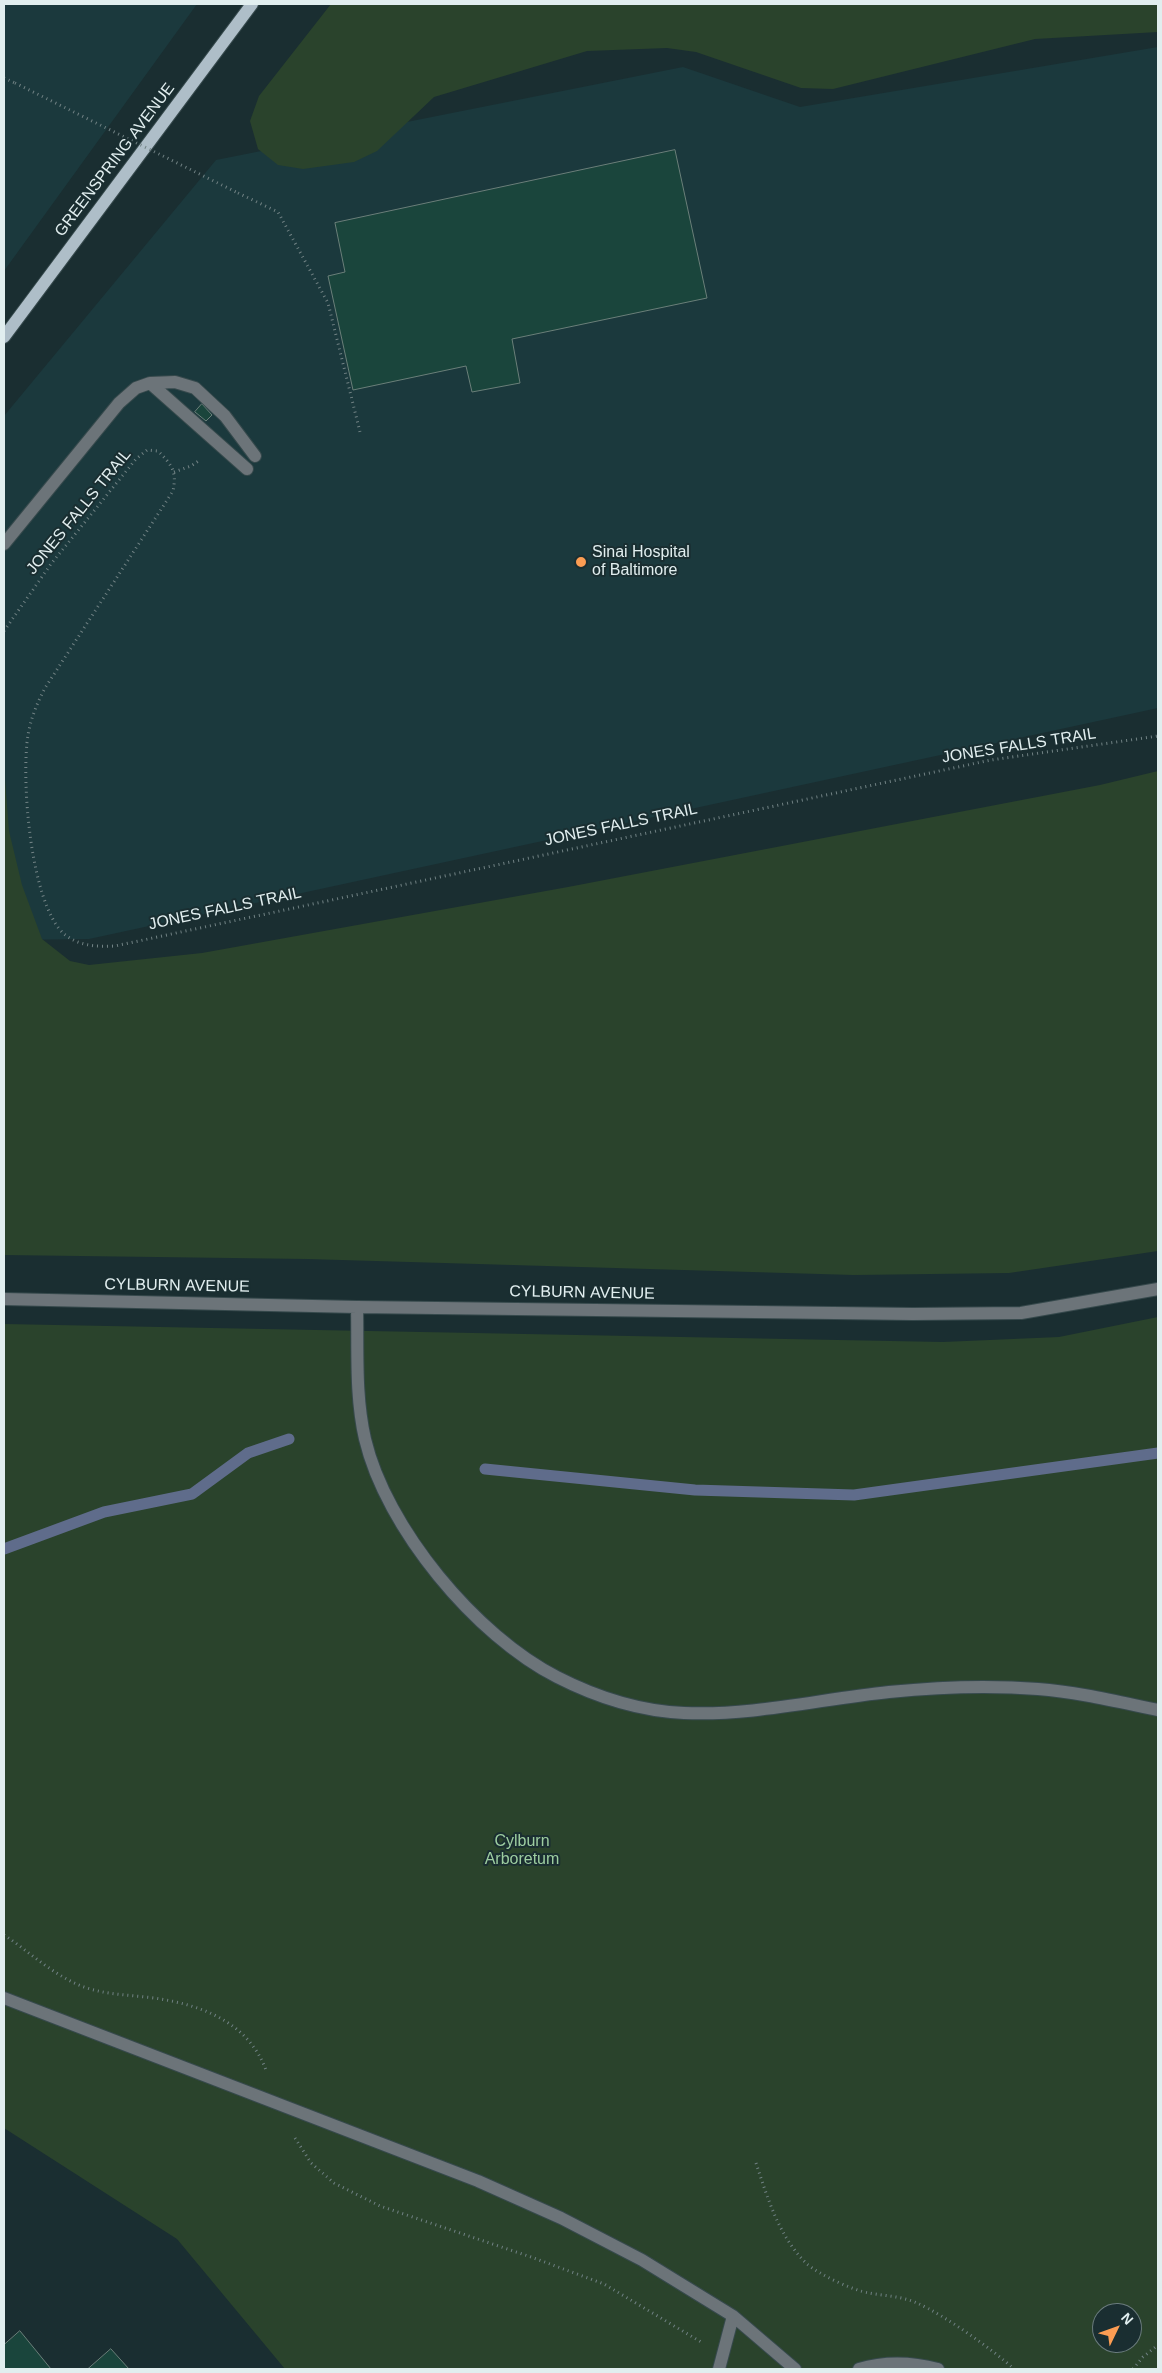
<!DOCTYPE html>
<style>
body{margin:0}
#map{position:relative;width:1162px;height:2373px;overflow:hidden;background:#1a2e31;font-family:Helvetica,sans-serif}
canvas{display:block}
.frame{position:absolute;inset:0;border:5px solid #e1eeef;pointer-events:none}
.north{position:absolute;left:1092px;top:2303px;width:50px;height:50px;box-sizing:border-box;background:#1a2e31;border:1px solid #6a7b7d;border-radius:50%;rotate:48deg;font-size:14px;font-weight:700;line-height:20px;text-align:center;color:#e1eeef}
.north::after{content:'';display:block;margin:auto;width:18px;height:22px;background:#fc9d53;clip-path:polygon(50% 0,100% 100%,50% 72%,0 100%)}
</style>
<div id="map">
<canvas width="1162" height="2373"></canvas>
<div class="frame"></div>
<div class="north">N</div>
</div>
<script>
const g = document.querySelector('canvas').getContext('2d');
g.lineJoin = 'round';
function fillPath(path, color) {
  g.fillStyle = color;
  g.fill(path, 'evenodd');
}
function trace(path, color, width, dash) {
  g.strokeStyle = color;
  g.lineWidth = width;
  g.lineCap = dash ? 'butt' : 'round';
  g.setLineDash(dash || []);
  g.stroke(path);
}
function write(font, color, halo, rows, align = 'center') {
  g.font = font + ' Helvetica,sans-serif';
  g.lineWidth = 4;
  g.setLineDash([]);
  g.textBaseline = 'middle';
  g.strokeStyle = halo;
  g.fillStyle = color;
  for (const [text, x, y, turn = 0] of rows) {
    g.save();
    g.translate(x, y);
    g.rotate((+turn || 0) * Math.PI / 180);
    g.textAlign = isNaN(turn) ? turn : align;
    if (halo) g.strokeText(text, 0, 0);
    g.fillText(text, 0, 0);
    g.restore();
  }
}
const built = new Path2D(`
 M4,4H197L4,271Z
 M1158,47V708L89,939L4,940V416L216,160L683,67L800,107Z`);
const green = new Path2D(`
 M331,4H1158V32L1035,39L833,89L801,88L696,52L667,48L587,51L434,97L377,151L354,162L303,169L278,165L258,149L250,121L259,96Z
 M4,766L9,831L22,885L42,939L70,961L89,965L202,953L568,887L1100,785L1158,771V1251L1009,1273L854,1275L307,1259L4,1255Z
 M1158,1317V2369H285L177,2239L4,2128V1324L943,1342L1059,1337ZM1102,2313H1132V2343H1102Z`);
const stream = new Path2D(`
 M485,1469L695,1490L854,1495L1158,1453
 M4,1549L104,1512L192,1494L248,1453L289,1439`);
const building = new Path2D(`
 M675,150L707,298L512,339L520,383L472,392L466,366L353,390L328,276L345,272L335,223Z
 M202,404L212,415L206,421L195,412Z
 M20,2331L51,2369H4V2345Z
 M111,2349L129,2369H88Z`);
const path = new Path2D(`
 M4,78L15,83
 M238,193L278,212L328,303L360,432
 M174,472L191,466L200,460
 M4,631L51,564L136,459L147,450L158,451C172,465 177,471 173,491L45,688C37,703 31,718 28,735C21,778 30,903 64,934C79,946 96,947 115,946L991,760L1158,736
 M4,1935C30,1952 56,1978 87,1988C109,1995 131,1995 154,1998C203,2005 250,2023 267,2073
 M295,2138L311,2163L334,2183L380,2206L531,2257L604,2284L701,2342
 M756,2163C768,2199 779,2237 807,2264C820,2275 852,2290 869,2293C885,2296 901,2296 917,2303C944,2315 992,2349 1014,2369
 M1133,2369L1143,2357L1158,2345`);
const minor = new Path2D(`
 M150,383L247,469
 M4,544L119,403L136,388L150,383L175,382L195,388L225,416L255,456
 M4,1299L357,1307L913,1314L1021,1313L1158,1289
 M357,1307C358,1351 355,1395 365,1439C386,1528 476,1636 557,1677C596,1697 640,1711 684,1713C753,1716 821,1699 889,1692C938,1687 989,1685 1038,1689C1078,1692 1119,1702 1158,1710
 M4,1998L478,2181L561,2218L642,2260L733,2316L795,2369
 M719,2369L733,2316
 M859,2369C886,2361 911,2362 938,2369`);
const major = new Path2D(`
 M4,337L252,4`);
const pathBridge = new Path2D(`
 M15,83L238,193`);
const markers = [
 [581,562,6,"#fc9d53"]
];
const streetNames = [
 ["GREENSPRING AVENUE",115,160,-53],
 ["JONES FALLS TRAIL",79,512,-51],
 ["JONES FALLS TRAIL",1019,746,-9],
 ["JONES FALLS TRAIL",621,825,-12],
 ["JONES FALLS TRAIL",225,909,-12],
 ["CYLBURN AVENUE",177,1286,1],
 ["CYLBURN AVENUE",582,1293,1]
];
const poiNames = [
 ["Sinai Hospital",592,553],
 ["of Baltimore",592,571]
];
const parkNames = [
 ["Cylburn",522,1842],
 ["Arboretum",522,1860]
];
fillPath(built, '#1b393d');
fillPath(green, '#2a432c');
trace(stream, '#5f6c8b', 11);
fillPath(building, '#1a453c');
trace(building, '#6a7f79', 1);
trace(minor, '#36494c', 14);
trace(major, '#36494c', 14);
trace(path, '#718284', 3, [1, 4]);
trace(minor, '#6c7479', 12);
trace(major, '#aebec8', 12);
trace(pathBridge, '#718284', 3, [1, 4]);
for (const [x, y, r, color] of markers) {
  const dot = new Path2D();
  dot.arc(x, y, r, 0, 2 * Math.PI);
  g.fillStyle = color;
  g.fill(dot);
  trace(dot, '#1a2e31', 2);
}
write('16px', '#e1eeef', '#1a2e31', streetNames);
write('16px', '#e1eeef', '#1a2e31', poiNames, 'left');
write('16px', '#9dcda0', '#1a2e31', parkNames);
</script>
